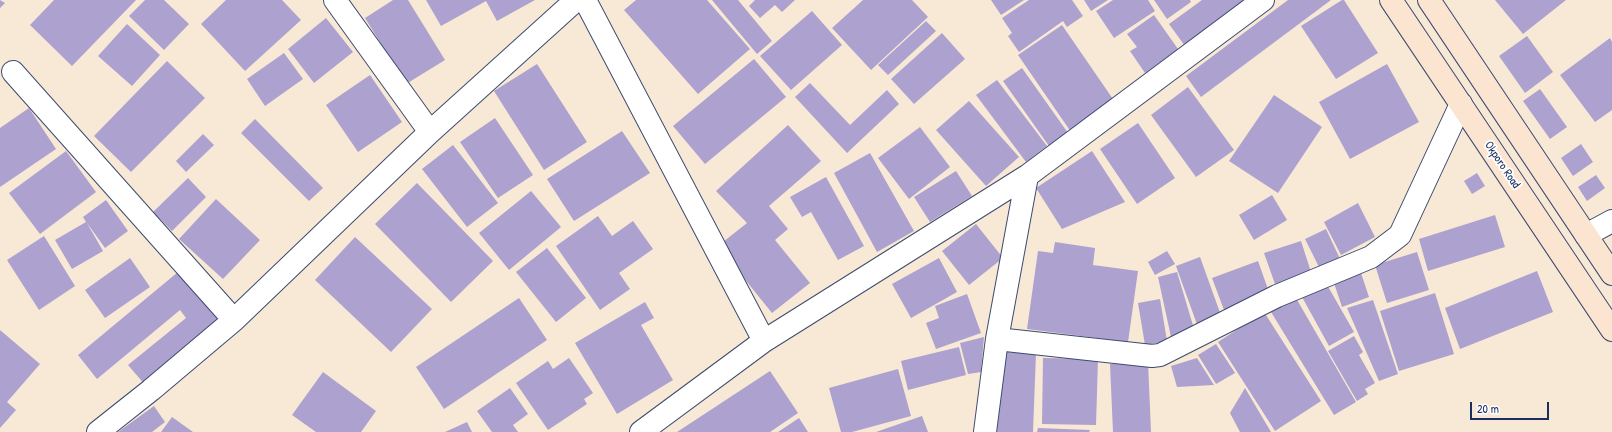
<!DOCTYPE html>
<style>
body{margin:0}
#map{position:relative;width:1612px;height:432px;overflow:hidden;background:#f7e9d5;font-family:"Patrick Hand",sans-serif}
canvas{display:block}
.scale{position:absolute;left:1470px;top:402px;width:79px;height:18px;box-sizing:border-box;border:2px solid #1b2f5e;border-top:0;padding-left:5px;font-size:12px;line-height:14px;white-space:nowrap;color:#1b2f5e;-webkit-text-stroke:3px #fff;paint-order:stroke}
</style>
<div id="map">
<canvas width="1612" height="432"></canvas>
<div class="scale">20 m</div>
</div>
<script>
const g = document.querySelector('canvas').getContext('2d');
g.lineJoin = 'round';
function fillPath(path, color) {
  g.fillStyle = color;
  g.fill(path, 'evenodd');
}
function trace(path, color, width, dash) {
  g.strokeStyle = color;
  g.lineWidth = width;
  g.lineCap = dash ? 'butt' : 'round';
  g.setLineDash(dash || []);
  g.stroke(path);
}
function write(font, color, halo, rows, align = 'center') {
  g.font = font + ' "Patrick Hand",sans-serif';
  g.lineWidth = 3.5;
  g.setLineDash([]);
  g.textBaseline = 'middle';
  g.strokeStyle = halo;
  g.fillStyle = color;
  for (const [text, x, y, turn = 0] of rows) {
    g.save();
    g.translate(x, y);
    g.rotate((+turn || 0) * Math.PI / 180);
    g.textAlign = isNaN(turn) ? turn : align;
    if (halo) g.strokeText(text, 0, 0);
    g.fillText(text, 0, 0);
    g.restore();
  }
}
const building = new Path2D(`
 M0,0L5,3L0,8Z
 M54,0H136L72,66L30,25Z
 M145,0H164L189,24L164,50L129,16Z
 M226,0H282L301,20L245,71L201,24Z
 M393,0H408L445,60L406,84L365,18Z
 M426,0H535L497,21L486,1L441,26Z
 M636,0H707L750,49L698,94L624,10Z
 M712,0H738L772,41L757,54Z
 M755,0H795L782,12L775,5L760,18L749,6Z
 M863,0H912L928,17L871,70L832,28Z
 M991,0H1024L1001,15Z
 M1029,0H1072L1083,16L1067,27L1063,21L1019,52L1008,36L1012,33L1002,18Z
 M1084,0H1108L1091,11Z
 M1113,0H1148L1155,11L1114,38L1096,11Z
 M1154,0H1190L1191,2L1167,19Z
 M1202,0H1243L1245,3L1185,46L1169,24Z
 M1288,0H1331L1201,97L1186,76Z
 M1342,0H1344L1378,53L1336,79L1301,26Z
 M1495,0H1566L1523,34Z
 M812,11L842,45L791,90L760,56Z
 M1154,15L1178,49L1145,73L1130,51L1137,47L1127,34Z
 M326,18L353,52L314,83L288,49Z
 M926,21L936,31L888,75L878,65Z
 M127,24L160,55L132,86L98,56Z
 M1062,25L1115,102L1071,132L1018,55Z
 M942,33L965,59L914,104L891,79Z
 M1527,36L1553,72L1525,93L1499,56Z
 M1610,38L1612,42V110L1595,122L1560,75Z
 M284,53L303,79L265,106L247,79Z
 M754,59L786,97L705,164L673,126Z
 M167,61L205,98L131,172L94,136Z
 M537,64L587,142L544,170L494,91Z
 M1387,64L1419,122L1350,159L1319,102Z
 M1022,68L1068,133L1049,146L1003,81Z
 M370,75L402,122L358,152L326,105Z
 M997,80L1047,146L1026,162L976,95Z
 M810,83L850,125L887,90L899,104L847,153L795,97Z
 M1188,87L1234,150L1196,177L1151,115Z
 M1540,89L1567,127L1550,139L1523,101Z
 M1274,95L1322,127L1278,193L1229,161Z
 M969,101L1019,157L986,186L936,130Z
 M29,108L56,149L0,187V128Z
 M495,118L533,175L498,198L460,142Z
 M255,119L323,188L309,201L241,133Z
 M1138,123L1175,178L1137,204L1100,149Z
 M788,125L821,161L769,206L788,229L775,240L810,283L772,313L718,246L747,223L716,191Z
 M920,127L950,167L909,199L878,158Z
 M622,131L650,173L574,221L547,179Z
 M203,134L214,145L186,172L176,161Z
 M1581,144L1593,162L1573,176L1561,158Z
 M453,145L498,203L467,227L422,169Z
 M66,151L96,192L40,234L9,193Z
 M1092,151L1125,202L1062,229L1036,188Z
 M870,153L914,231L877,252L834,173Z
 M956,171L972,196L930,222L914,197Z
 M1477,173L1485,186L1472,194L1464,181Z
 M1596,175L1605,188L1587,201L1578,187Z
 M826,177L864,246L838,260L811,212L802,217L790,197Z
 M188,178L206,197L172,231L153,212Z
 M417,183L493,261L451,302L375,224Z
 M531,191L561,227L509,270L479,233Z
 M1272,195L1287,220L1254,240L1239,215Z
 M216,199L260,240L223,279L179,239Z
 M106,200L128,231L105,248L87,223L103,251L72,269L55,240L86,222L83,217Z
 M1358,203L1375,237L1341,255L1324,222Z
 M1495,215L1505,247L1428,271L1419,239Z
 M598,216L612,236L633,221L653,249L619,273L630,289L600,310L556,246Z
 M976,224L1003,258L969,285L942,251Z
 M1326,229L1341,261L1321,271L1305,239Z
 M44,236L75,286L39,310L7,260Z
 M355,237L432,309L391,352L315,280Z
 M1301,241L1311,272L1275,284L1264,253Z
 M1055,242L1095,248L1093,265L1138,271L1128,342L1027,329L1038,251L1053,253Z
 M547,248L586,298L556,322L516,272Z
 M1167,251L1175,264L1155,275L1148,262Z
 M1417,252L1429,290L1387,303L1375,265Z
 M1200,257L1223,321L1199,330L1176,266Z
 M130,258L150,287L105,318L85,290Z
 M939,258L957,292L911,318L892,284Z
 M1258,261L1269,292L1224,310L1212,278Z
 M1360,270L1369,297L1342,307L1333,280Z
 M1537,271L1553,312L1460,349L1445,308Z
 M178,272L221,323L146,386L128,365L186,318L180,310L97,379L78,355Z
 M1177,272L1195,332L1171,337L1158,277Z
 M1326,283L1354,332L1329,346L1302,297Z
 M1435,293L1454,354L1399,371L1380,311Z
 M967,294L981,333L936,349L926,323L939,318L935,306Z
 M519,298L547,340L444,409L416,367Z
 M1296,298L1356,402L1334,415L1271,312Z
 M1160,299L1167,341L1145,345L1138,303Z
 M1373,300L1398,374L1379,381L1347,308Z
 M645,302L654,318L641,325L673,380L617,414L575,343Z
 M1264,312L1321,401L1275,431L1218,342Z
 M0,330L40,364L7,402L16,410L0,428Z
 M1354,336L1363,352L1359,355L1375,383L1365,389L1368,394L1357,401L1328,351Z
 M984,337L981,372L968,374L960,343Z
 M1216,344L1235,373L1216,384L1198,355Z
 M959,347L966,375L908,390L901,361Z
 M1001,352L1036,353L1033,432H997Z
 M569,358L593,393L584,399L587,404L548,430L516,383L548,361L553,369Z
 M1043,358L1098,359L1096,425L1042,424Z
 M1197,358L1214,385L1177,387L1171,366Z
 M1148,362L1151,432H1113L1110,364Z
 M898,369L911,416L852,432H841L829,388Z
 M770,371L798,413L770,432H677Z
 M323,372L376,411L361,432H316L292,415Z
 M510,388L528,414L513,425L518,432H492L477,411Z
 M1245,388L1271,432H1240L1230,413Z
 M154,406L165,422L152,432H118Z
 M922,416L928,432H876Z
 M172,417L193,432H161Z
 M799,418L808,432H778Z
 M467,422L472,432H445Z
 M1038,428L1090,430L1089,432H1037Z`);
const street = new Path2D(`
 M335,0L430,132
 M585,0L764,341
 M13,72L234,320
 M1586,235L1612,221
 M997,339L1152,356L1160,355L1277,296L1371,257L1400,235L1461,104
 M98,432L151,390L234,320L430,132L576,0
 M641,432L764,341L1027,176L1263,0
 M985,432L997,339L1027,176`);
const secondary = new Path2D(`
 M1391,0L1612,330
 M1429,0L1612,274`);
const streetNames = [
 ["Okporo Road",1502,165,56]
];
fillPath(building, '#ada1cf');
trace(street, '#3c4b70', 24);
trace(secondary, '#3c4b70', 24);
trace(street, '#fff', 22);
trace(secondary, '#fce5d0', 22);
write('12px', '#1b2f5e', '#fff', streetNames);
</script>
